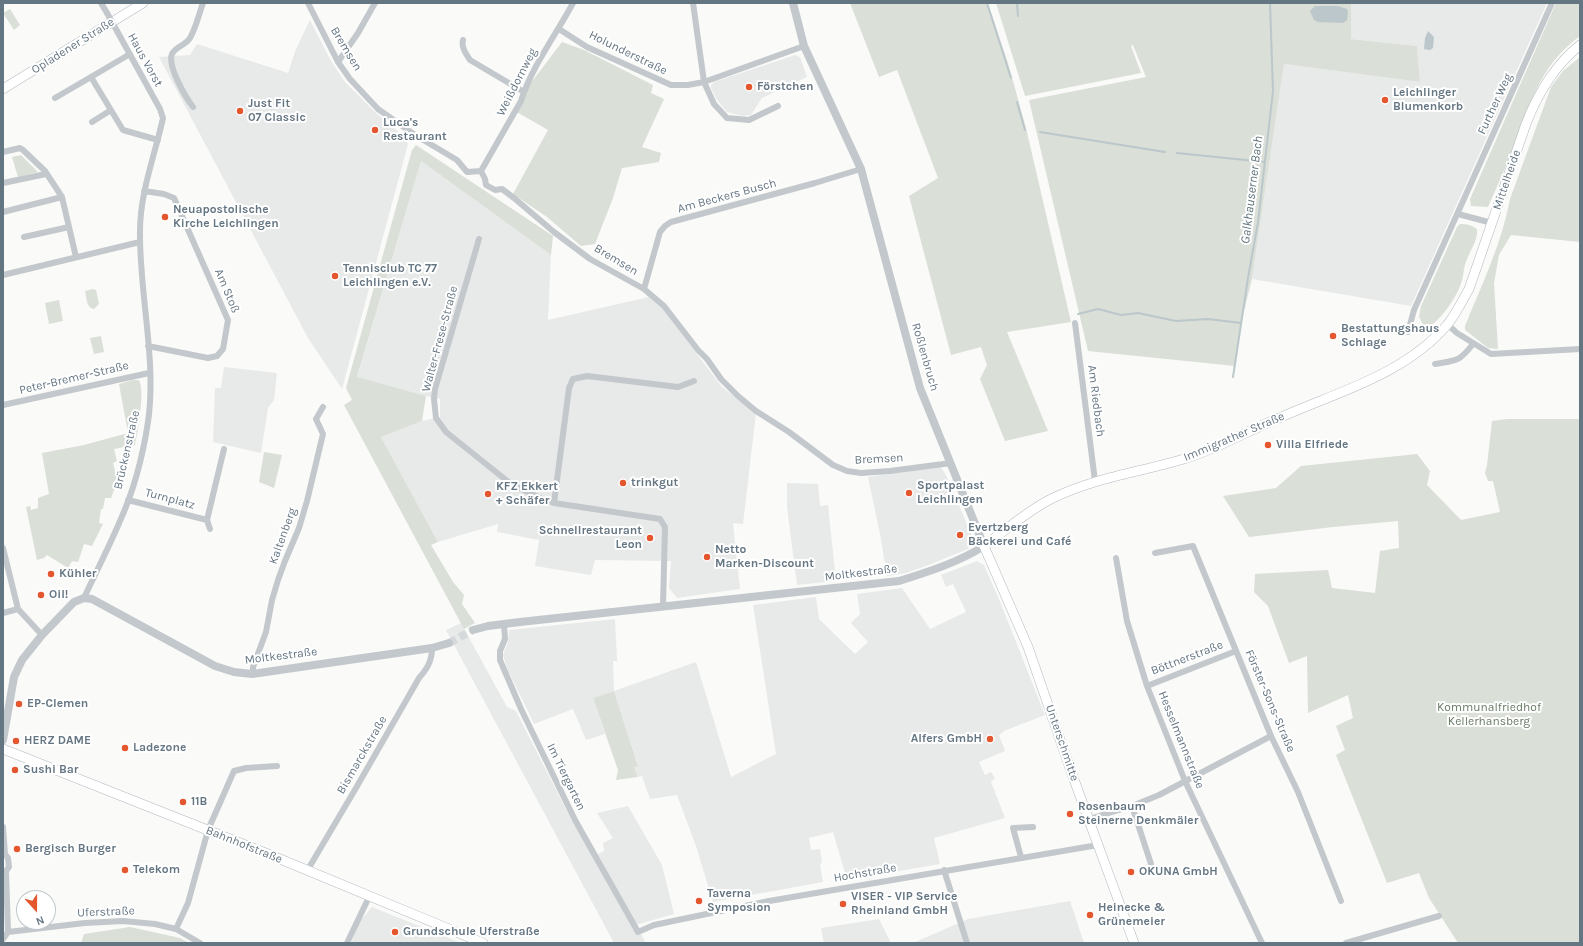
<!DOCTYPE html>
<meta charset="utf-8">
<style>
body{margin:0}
#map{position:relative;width:1583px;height:946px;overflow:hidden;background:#fafaf8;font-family:Karla,sans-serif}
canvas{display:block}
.frame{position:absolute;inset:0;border:4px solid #657683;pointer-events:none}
.north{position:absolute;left:16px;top:890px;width:40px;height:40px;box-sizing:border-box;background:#fff;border:1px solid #c1c8cd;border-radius:50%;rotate:159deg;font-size:11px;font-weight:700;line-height:16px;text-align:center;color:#657683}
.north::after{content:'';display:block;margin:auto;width:14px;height:18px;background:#e4572e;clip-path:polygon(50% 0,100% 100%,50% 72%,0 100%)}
</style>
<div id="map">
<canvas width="1583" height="946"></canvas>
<div class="frame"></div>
<div class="north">N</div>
</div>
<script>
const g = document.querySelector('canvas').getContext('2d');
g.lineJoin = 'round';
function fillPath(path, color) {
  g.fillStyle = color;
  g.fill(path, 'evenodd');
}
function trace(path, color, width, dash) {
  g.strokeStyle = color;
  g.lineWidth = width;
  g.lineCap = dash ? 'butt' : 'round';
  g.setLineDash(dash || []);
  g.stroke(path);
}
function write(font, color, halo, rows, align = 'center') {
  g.font = font + ' Karla,sans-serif';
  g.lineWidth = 4;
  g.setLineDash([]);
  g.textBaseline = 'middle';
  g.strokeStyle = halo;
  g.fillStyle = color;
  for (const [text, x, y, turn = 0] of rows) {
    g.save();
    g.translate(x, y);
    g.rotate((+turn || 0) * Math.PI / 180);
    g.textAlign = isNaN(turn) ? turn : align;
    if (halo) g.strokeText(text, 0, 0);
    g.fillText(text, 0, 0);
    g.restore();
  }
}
const built = new Path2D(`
 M1351,3H1547L1411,306L1252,279L1284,64L1420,82L1417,46L1351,39Z
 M310,20L331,61L345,82L374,111L407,139L408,144L342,389L308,338L159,57L190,55L197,44L288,73L296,49Z
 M795,55L800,57L807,77L762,98L751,115L742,116L727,112L717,100L711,88V85L714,82Z
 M421,161L551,255L548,320L649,297L662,308L722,387L756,413L743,524L733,523L740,589L677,598L669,588L671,561L595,560L591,575L535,566L539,540L497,532L498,524L438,542L381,437L422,421L440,417V399L426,396L357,378Z
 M224,367L277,373L274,400L268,408L261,453L213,442L215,388H221Z
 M941,467L947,477L974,541L968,549L926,566L906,573L887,576L880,534L868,477Z
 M787,483L818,484L820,506L828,505L836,581L797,585L787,507Z
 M977,561L984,565L999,599L1045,715L1004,731L999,735L1005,751L979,762L985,775L991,772L995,778L991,782L1005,818L934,838L940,864L847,880L833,832L809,838L811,850L820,849L822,862L820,865L823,882L713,902L696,846L677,795L650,799L642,776L638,777L634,767L638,765L614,691L593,698L605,734L586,740L573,709L534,724L507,668L503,655L508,642L509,630L615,619L617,661H613L614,691L696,662L731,777L776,754L753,605L816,597L819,619L855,654L868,642L851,623L860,614L857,594L902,588L930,629L966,612L953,584L946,587L941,575Z
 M461,623L507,707L516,711L573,823L631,917L598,854L604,851L603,843L613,838L597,813L628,806L662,865L674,914L636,925L646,943H614L446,630Z
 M1070,901L1084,943H913L968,919Z
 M372,907L461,943H351L360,921Z
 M879,919L891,943H824L821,928Z`);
const green = new Path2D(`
 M850,3H988L1008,63L1026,128L1071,322L1007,332L1048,431L1005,441L980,379L987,365L981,347L951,355L909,196L938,178L897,70L879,77Z
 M996,3H1351V39L1417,46L1420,82L1284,64L1252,279L1241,323L1235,366L1088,351L1029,100L1146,77L1133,45L1131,46L1141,73L1025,96Z
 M1556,3H1580V36C1537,68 1530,107 1511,153C1504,171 1496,189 1488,207L1471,206L1470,199Z
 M10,9L20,25L14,30L3,13Z
 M562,42L584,50L653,85L651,93L664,99L642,147L661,153L659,162L622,168L613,198L595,244L581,246L547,217L513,194L548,130L515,111L524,92Z
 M1580,57V242L1511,235L1499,255L1494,283L1498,349L1488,348L1465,330V326C1482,284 1502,243 1510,199L1551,87L1563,71Z
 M416,145L553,236L551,255L421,161L357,377L426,396L422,421L381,437L438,542L431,545L453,582L464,595L462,604L475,623L464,629L344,405L352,400L346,388L412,150Z
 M21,155L38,172L18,177L12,157Z
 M1460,224C1467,224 1471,225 1477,229C1478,240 1471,249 1467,259C1463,267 1464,278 1460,286C1456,298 1437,326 1425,328L1419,317L1421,306L1457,227Z
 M93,289L96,290L99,304L94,309C86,308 87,298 85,291Z
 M59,300L63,321L49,324L45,303Z
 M101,336L104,352L94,354L90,338Z
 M133,380H139C145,392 138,431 135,445L114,449L117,461L113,463L116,475L118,476V480L111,498H105L103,509H101L99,523L103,524L92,546L84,544L78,562L72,561L68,568L47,555L44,558L37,560L26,507L30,506L31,510L38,508V498L49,494L42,453L84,445L128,433L119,384Z
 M1507,419H1580V943H1458L1429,898L1419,873L1387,883L1336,755L1345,750L1336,726L1353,718L1348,695L1308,713L1307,656L1289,663L1268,606L1254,592L1255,574L1328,570L1332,588L1375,593L1380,551L1399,548L1398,521L1333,527L1249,537L1223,496L1276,488L1301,466L1417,454L1430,471L1427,485L1461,520L1500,512L1493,481H1488L1485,473L1487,465L1492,421Z
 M264,452L282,455L274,488L259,482Z
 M614,691L638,766L634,767L638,777L616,780L618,770L593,698Z
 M130,927L180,938L189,943H81L84,934Z`);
const water = new Path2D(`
 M1315,6H1338L1347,9L1348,13L1347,20L1343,23L1318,22L1314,20L1310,11Z
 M1428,31L1434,37L1433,48L1430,50L1424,49L1425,38Z`);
const stream = new Path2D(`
 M987,3L1011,78
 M1017,3L1018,16
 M1017,102L1025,130
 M1040,132L1165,152
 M1177,153L1265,162
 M1078,314L1098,309L1121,315L1138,313L1176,321L1208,319L1241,323
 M1233,377L1248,278L1258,222L1273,91L1270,3`);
const tertiaryTunnel = new Path2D(`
 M449,643L473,630`);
const minor = new Path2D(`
 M101,3L107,13
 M308,3L338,62L350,79L378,109L415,135L457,160L467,172L481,171L485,179L486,185L495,190L502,189L514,198L554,232L590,259L644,289L664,306L698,350L707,359L721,379L738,396L756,411L789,432L833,465L847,471L861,473L890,471L951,463
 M693,3L704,82L714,104L727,118L749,120L778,106
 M559,29L587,47L671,85H688L704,82L804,46
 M463,40C461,47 466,54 470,60L524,92
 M338,62L358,33L375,3
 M91,77L130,54
 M55,98L91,77L123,130L158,140
 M193,107C186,98 167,66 172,54C175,47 186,45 190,38C196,28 199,14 203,3
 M92,122L111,110
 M3,152L20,148L23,150L45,171L62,197L69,227L24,237
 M481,171L521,101C532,66 556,35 573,3
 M3,183L46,174
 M144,191L164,194L174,198L228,320L223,349L217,356L208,358L148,346
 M3,212L62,197
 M1458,214L1492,223
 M69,227L76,257
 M479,239L435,389L434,399L436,418L446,432L511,484L540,498L554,503L660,519L665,527L663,606
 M3,275L140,242
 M644,289L660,232L665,226L671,222L815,183L861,169
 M1075,323L1095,481
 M1447,324L1457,333L1491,354L1580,349
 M1408,332L1414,310L1552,3
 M1435,364C1457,360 1459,362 1473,344
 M3,405L149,373
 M128,500L207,520
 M554,503L569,388L573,379L587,376L678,387L694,381
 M210,529L207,520L224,449
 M3,548L18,609L42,635
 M1155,553L1193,546L1271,736L1298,792L1341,901
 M1116,558L1127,621L1147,686L1185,781L1262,943
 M84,598C96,572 109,547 120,521C134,490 143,455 148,422C157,361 139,292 140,231C140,192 155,155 163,118L160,109L117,31
 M3,613L18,609
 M504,624L505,639L500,651V660L521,709L575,820L638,932L654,925L769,901L1098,845
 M253,674V667L266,632L272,600L278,580L285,561L299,528L307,501L323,434L316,419L323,407
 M1147,686L1236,651
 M1132,806L1151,864
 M1089,819L1132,806L1159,795L1271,736
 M3,827L5,854L8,858L9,867L6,871L8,932L3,939
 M1021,857L1013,828L1033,827
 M944,870L967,943
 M307,871L356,788L419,678C427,669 432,661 432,648
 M176,929L188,903L208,830L234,771L246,768L277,766
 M8,932L85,923L123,921L155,924L176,929L200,943
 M347,943L369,897
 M1346,943L1439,916`);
const tertiary = new Path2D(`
 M473,630L488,626L520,622L899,581C928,572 959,562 984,546L920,388L861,169L804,46L793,3
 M3,740L14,677L22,660L42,635L74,602L84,598L92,599L215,666L234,672L252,674L432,648L449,643`);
const secondary = new Path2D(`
 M3,89L143,3
 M3,749L268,854L483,943
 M1134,943L1072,774L1028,647L984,546C1006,530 1027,511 1051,499C1093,478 1140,472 1184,459C1217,449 1247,431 1279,418C1337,392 1404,375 1447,325C1456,314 1462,301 1469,289L1526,124C1538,93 1554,66 1580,45`);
const minorBridge = new Path2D(`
 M107,13L117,31`);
const markers = [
 [749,87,4,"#e4572e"],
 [1385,100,4,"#e4572e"],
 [240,111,4,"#e4572e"],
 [375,130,4,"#e4572e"],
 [165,217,4,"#e4572e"],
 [335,276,4,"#e4572e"],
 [1333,336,4,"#e4572e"],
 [1268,445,4,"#e4572e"],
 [623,483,4,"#e4572e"],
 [909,493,4,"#e4572e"],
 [488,494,4,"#e4572e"],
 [960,535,4,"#e4572e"],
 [650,538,4,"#e4572e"],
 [707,557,4,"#e4572e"],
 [51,574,4,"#e4572e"],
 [41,595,4,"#e4572e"],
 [19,704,4,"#e4572e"],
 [990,739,4,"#e4572e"],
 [16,741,4,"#e4572e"],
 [125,748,4,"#e4572e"],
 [15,770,4,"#e4572e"],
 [183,802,4,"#e4572e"],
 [1070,814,4,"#e4572e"],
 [17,849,4,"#e4572e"],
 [125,870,4,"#e4572e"],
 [1131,872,4,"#e4572e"],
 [699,901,4,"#e4572e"],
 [843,904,4,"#e4572e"],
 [1090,915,4,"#e4572e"],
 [395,932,4,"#e4572e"]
];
const streetNames = [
 ["Opladener Straße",73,46,-32],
 ["Bremsen",346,49,59],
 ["Holunderstraße",628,53,26],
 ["Haus Vorst",145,60,61],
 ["Weißdornweg",517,82,-63],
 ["Further Weg",1495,104,-65],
 ["Mittelheide",1507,180,-71],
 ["Am Beckers Busch",727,196,-15],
 ["Bremsen",616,260,31],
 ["Am Stoß",227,291,67],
 ["Walter-Frese-Straße",440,339,-75],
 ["Roßlenbruch",925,357,74],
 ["Peter-Bremer-Straße",74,378,-13],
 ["Am Riedbach",1096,401,83],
 ["Immigrather Straße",1234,437,-23],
 ["Brückenstraße",127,450,-77],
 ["Bremsen",879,459,-3],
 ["Turnplatz",170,499,15],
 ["Kaltenberg",283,536,-70],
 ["Moltkestraße",861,573,-7],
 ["Moltkestraße",281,656,-7],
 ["Böttnerstraße",1187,658,-21],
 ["Förster-Sons-Straße",1270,701,67],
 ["Hesselmannstraße",1181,740,68],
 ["Unterschmitte",1062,743,71],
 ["Bismarckstraße",362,755,-60],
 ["Im Tiergarten",566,777,64],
 ["Bahnhofstraße",244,845,22],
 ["Hochstraße",865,873,-10],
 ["Uferstraße",106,912,-2]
];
const poiNames = [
 ["Förstchen",757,87],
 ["Leichlinger",1393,93],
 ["Blumenkorb",1393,107],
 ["Just Fit",248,104],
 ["07 Classic",248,118],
 ["Luca's",383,123],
 ["Restaurant",383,137],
 ["Neuapostolische",173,210],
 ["Kirche Leichlingen",173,224],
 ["Tennisclub TC 77",343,269],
 ["Leichlingen e.V.",343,283],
 ["Bestattungshaus",1341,329],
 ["Schlage",1341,343],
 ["Villa Elfriede",1276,445],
 ["trinkgut",631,483],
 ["Sportpalast",917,486],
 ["Leichlingen",917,500],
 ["KFZ Ekkert",496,487],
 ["+ Schäfer",496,501],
 ["Evertzberg",968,528],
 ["Bäckerei und Café",968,542],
 ["Schnellrestaurant",642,531,"right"],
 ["Leon",642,545,"right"],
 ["Netto",715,550],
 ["Marken-Discount",715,564],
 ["Kühler",59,574],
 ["Oil!",49,595],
 ["EP-Clemen",27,704],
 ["Alfers GmbH",982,739,"right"],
 ["HERZ DAME",24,741],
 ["Ladezone",133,748],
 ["Sushi Bar",23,770],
 ["11B",191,802],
 ["Rosenbaum",1078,807],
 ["Steinerne Denkmäler",1078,821],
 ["Bergisch Burger",25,849],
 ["Telekom",133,870],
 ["OKUNA GmbH",1139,872],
 ["Taverna",707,894],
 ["Symposion",707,908],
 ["VISER - VIP Service",851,897],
 ["Rheinland GmbH",851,911],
 ["Heinecke &",1098,908],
 ["Grünemeier",1098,922],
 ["Grundschule Uferstraße",403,932]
];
const parkNames = [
 ["Kommunalfriedhof",1489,708],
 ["Kellerhansberg",1489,722]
];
const waterNames = [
 ["Galkhauserner Bach",1252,190,-83]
];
fillPath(built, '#e8e9e9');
fillPath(green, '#dadfd7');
fillPath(water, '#bbc7cb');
trace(stream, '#bbc7cb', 2);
trace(tertiaryTunnel, '#d5d9db', 8, [8, 4]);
trace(secondary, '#b3babf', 10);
trace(minor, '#c3c8cc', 6);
trace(tertiary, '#c3c8cc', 8);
trace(secondary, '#fff', 9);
trace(minorBridge, '#c3c8cc', 6);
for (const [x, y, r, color] of markers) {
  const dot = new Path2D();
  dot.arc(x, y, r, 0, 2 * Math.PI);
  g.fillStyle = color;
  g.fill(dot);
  trace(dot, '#fff', 1.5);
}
write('12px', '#657683', '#fff', streetNames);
write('bold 12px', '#657683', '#fff', poiNames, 'left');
write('12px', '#687a64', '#fff', parkNames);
write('italic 13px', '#60757c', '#fff', waterNames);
</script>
